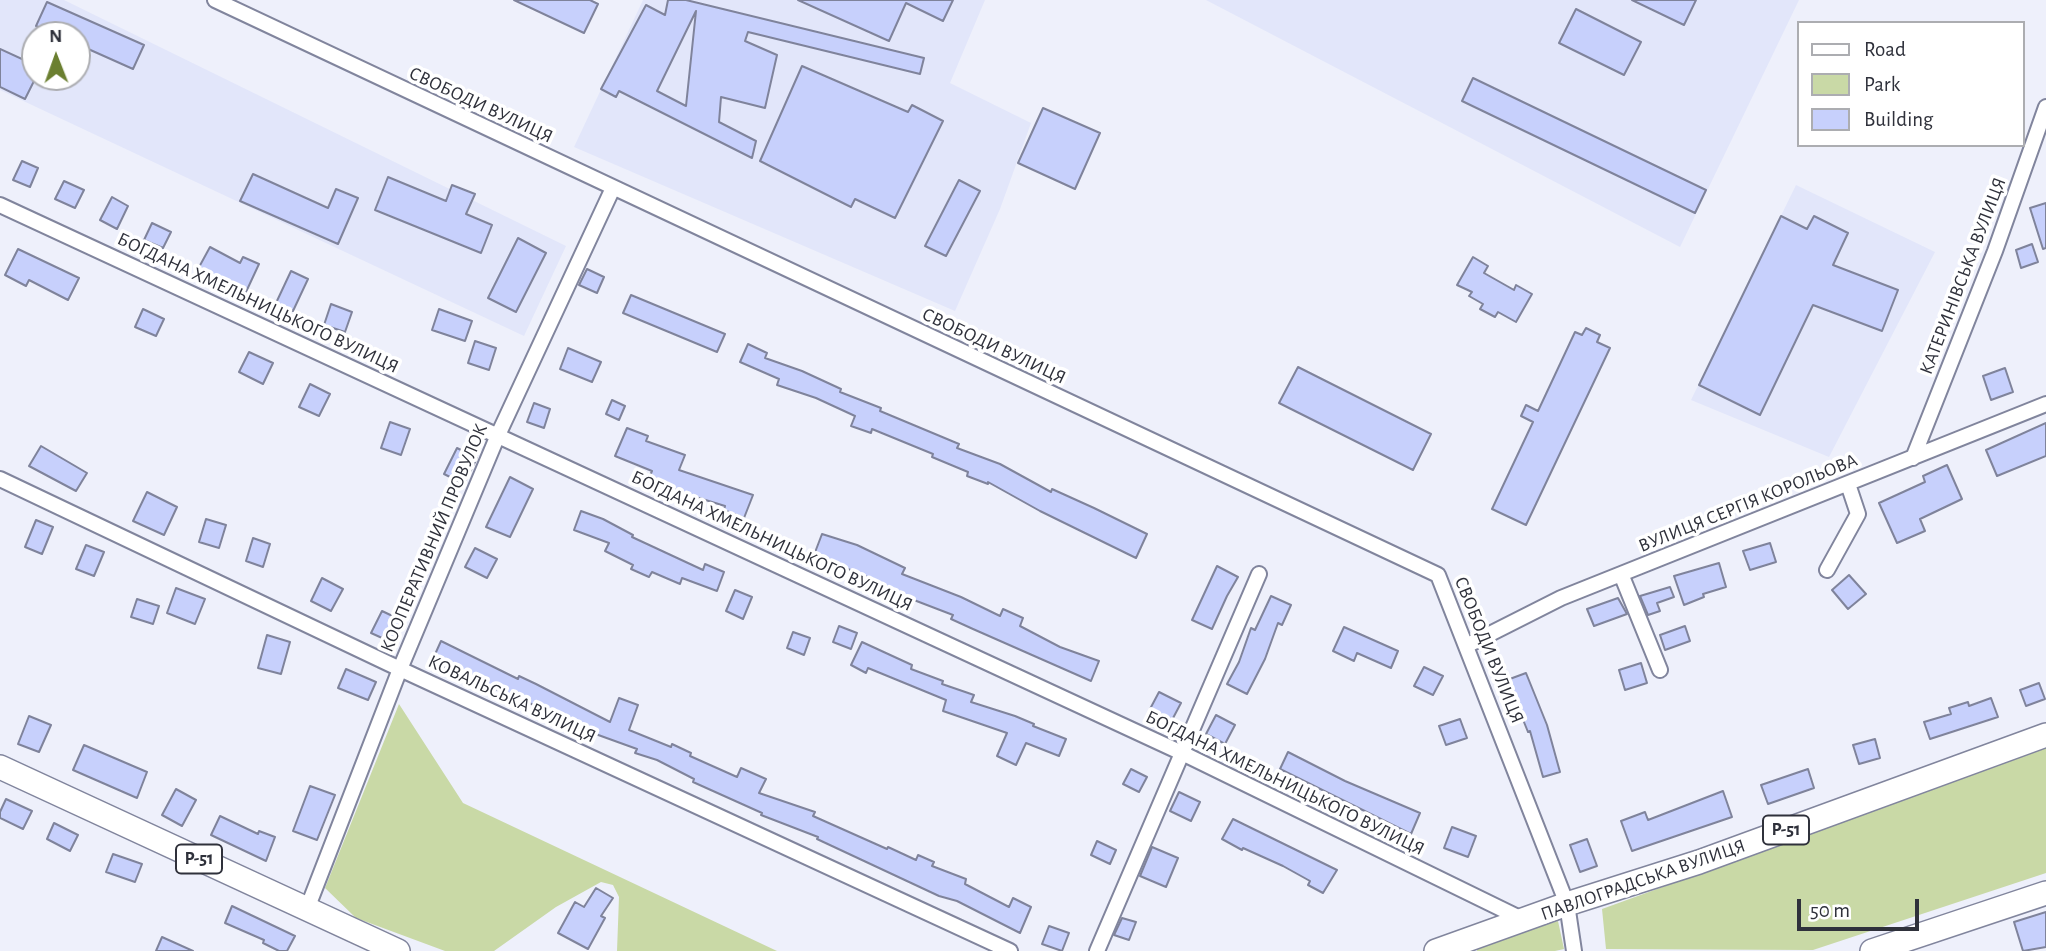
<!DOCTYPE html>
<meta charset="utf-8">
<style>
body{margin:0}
#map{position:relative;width:2046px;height:951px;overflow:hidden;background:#eef0fb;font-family:"Alegreya Sans",sans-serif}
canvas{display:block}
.legend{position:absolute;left:1797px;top:21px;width:228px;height:126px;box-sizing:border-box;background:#fff;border:2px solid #acadb1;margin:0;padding:9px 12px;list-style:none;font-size:21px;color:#2f313b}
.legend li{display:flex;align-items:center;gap:14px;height:35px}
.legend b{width:35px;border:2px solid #acadb1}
.north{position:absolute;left:21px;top:21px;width:70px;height:70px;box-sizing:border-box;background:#fff;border:2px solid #acadb1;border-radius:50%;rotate:359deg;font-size:19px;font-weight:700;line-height:28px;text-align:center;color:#2f313b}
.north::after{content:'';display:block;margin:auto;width:24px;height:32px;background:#6b7f30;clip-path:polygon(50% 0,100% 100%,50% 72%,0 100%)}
.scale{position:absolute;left:1797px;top:899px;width:122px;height:32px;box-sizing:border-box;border:4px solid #2f313b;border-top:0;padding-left:9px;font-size:21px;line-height:24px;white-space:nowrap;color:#2f313b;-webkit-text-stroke:5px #fff;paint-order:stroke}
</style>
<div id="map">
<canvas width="2046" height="951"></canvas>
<ul class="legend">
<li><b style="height:9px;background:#fff"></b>Road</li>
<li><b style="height:19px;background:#c9d9a6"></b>Park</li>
<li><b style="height:19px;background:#c7d0fc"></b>Building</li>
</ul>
<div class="north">N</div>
<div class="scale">50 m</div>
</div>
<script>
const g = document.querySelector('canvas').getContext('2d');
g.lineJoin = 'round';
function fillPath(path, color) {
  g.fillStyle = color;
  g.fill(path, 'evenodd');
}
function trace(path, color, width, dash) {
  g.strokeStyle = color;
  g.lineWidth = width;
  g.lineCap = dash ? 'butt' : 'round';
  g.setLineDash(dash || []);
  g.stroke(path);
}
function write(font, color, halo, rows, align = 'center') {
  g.font = font + ' "Alegreya Sans",sans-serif';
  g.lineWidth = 7;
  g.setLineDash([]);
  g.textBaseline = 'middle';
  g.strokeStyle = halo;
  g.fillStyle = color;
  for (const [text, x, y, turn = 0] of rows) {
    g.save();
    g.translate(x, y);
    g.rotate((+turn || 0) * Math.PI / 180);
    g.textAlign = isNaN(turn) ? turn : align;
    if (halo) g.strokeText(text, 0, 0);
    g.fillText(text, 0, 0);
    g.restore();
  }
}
const built = new Path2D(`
 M0,0H64L566,246L524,336L0,90ZM35,35H77V77H35Z
 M643,0H985L950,83L1031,123L1000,209L955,311L574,147Z
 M1206,0H1799L1680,247Z
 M1796,185L1935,252L1829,457L1691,400Z`);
const green = new Path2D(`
 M399,704L463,803L777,951H617L619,897L613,885L601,882L556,907L494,951H445L356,918L325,888Z
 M2046,748V873L1813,950L1606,949L1602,909Z
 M1558,921L1564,949L1555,951H1477V946Z`);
const building = new Path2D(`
 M514,0H590L598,4L584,33Z
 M668,0H686L924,58L920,74L748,32L745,41L777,55L765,108L721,97L719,122L756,141L752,158L619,91L616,97L601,89L646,5L665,15ZM696,11L686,106L657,91Z
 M798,0H953L943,21L906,3L889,41Z
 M1632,0H1696L1684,25Z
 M47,2L144,45L133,69L77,44V35H56L36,26Z
 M1576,9L1641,42L1624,75L1559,43Z
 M0,49L35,65V79L25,99L0,87Z
 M802,66L908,112L912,105L943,121L895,218L855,199L851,207L760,161Z
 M1473,78L1706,190L1695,213L1462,101Z
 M1043,108L1100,133L1075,189L1018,163Z
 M22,161L38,168L30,187L13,180Z
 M253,174L328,208L336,189L358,198L338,244L240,201Z
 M388,177L446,201L452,185L475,194L466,214L492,225L481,253L375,210Z
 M959,180L980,191L946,256L925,246Z
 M64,181L84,190L75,208L55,199Z
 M112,197L128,206L117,229L100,220Z
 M2046,203V248L2043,249L2030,208Z
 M1781,216L1807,229L1814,216L1848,233L1833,265L1898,290L1882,331L1813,305L1760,415L1699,385Z
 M152,223L171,232L163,248L144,240Z
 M518,238L546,253L516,312L488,298Z
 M2032,244L2038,262L2021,268L2016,250Z
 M210,247L240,263L243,257L259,264L246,292L198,269Z
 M18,249L79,278L68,300L29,280L26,286L5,275Z
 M1473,257L1488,266L1484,273L1514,290L1516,285L1532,294L1516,322L1498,312L1495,317L1480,309L1483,304L1469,296L1472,292L1457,285Z
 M587,269L604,277L597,293L579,285Z
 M291,271L308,279L293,311L276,303Z
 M631,295L725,334L717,352L623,313Z
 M331,304L352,312L345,332L324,325Z
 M143,309L164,319L156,336L135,327Z
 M439,309L472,321L465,341L432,330Z
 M1586,328L1600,335L1597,342L1610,348L1526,525L1492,509L1533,422L1521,416L1526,405L1538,411L1575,332L1582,335Z
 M475,341L496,348L489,370L468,363Z
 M748,344L767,353L765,358L802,371L841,389L840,392L881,408L880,411L959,444L957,448L1000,464L1051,492L1052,489L1094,508L1147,534L1136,558L1040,511L988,482V484L967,476L968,472L932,457L933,454L872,429L871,433L851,426L855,416L816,398L777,385L779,379L740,362Z
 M568,348L601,362L592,382L560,369Z
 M249,352L273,363L263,384L239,372Z
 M1298,367L1431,434L1413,470L1279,403Z
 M2005,368L2013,392L1991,400L1983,376Z
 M310,384L330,394L319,416L299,407Z
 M612,400L625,406L619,420L606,414Z
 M534,403L550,409L544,428L527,422Z
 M390,422L410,429L401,455L381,448Z
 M2046,423V456L1997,476L1986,450Z
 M627,428L648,436L646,441L685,455L679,470L753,495L744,518L724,510L725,506L686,494L649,478L652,471L615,456Z
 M41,446L87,473L76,491L29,466Z
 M457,448L477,458L464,484L444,474Z
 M1947,465L1962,499L1920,519L1925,531L1897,543L1879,503L1925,482L1923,476Z
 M510,477L533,489L510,537L486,527Z
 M147,492L177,507L164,535L133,521Z
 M581,511L603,519L633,535L632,537L703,570L705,564L724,572L717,591L682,578L680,584L652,572L649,577L631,569L633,565L605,551L609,543L574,530Z
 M206,519L226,525L219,548L199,542Z
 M36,520L53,527L42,554L25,547Z
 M822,534L857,545L905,568L902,574L961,597L1000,616L1003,609L1023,618L1020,626L1060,647L1099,661L1091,681L973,629L951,619L953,615L893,592L876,584L877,581L814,555Z
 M253,538L270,544L263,567L246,561Z
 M1770,543L1776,562L1750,570L1743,551Z
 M86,545L104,552L94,576L76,569Z
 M475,548L497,559L487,578L465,567Z
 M1719,563L1726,587L1703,594L1704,597L1684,605L1674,576Z
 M1217,566L1238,577L1227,596L1212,629L1192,620Z
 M1849,575L1866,594L1848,609L1832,590Z
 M322,578L343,589L331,611L311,601Z
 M1670,587L1674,597L1657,603L1660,611L1648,615L1640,596Z
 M176,588L205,599L195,624L167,613Z
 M735,590L752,597L743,619L726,611Z
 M1271,596L1291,605L1282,625L1278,623L1265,659L1247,694L1227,684L1239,662L1251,628L1255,630Z
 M1618,598L1627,614L1594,626L1587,609Z
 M137,599L159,606L153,624L131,617Z
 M382,611L401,620L391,642L371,633Z
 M839,626L857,633L851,649L833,642Z
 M1685,626L1690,641L1665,650L1660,635Z
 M1344,627L1398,651L1391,668L1357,653L1354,661L1333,651Z
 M793,632L810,638L804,655L787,648Z
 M267,635L290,642L281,674L258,668Z
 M441,641L518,679L519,676L536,684L610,722L619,698L638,705L629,730L671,747L672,744L691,753L690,756L737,777L741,768L766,779L759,793L815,812L813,816L887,849L888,847L916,860L918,855L934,862L932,866L966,879L965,884L1009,907L1013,898L1031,907L1020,933L957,901L939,896L817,839L818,837L761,815L762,813L693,782L694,779L657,760L635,753L637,749L590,732L556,715L555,718L539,711L541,708L491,687L453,667L451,670L432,661Z
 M862,642L912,665L911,669L943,681L942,684L974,695L971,702L1015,716L1034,724L1033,726L1066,739L1059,756L1026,743L1016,765L997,756L1007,733L943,711L946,700L868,668L866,673L851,665Z
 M1641,663L1647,683L1625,690L1619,670Z
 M1424,667L1443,676L1433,695L1414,686Z
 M346,669L376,682L368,700L338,688Z
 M1526,673L1547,725L1560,772L1543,777L1530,731L1528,732L1507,680Z
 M2039,683L2045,699L2026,706L2020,690Z
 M1159,692L1181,703L1172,720L1150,709Z
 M1991,698L1998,717L1930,739L1924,722L1951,714L1949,708L1968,702L1969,706Z
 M1216,715L1235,725L1225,744L1206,734Z
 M29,716L51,725L39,752L18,744Z
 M1460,719L1467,738L1446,745L1439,726Z
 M1875,739L1880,758L1859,764L1853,745Z
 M84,745L147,772L137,798L73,770Z
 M1288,752L1345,781L1420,813L1411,834L1280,769Z
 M1131,769L1147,777L1139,792L1123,784Z
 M1808,769L1814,788L1768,804L1761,785Z
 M310,786L335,795L317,840L293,831Z
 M176,789L196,800L182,826L162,815Z
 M1723,791L1732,817L1632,851L1621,821L1645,812L1648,820Z
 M1179,792L1200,802L1191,821L1170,811Z
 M6,799L32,811L23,829L0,818V812Z
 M220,816L258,834L259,831L275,837L266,861L211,835Z
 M1233,819L1337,870L1323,893L1308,885L1310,881L1283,866L1243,848L1242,850L1222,839Z
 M54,823L78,835L70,851L47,839Z
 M1452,827L1476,836L1468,857L1444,848Z
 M1587,839L1597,866L1580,872L1570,845Z
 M1097,841L1116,850L1110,864L1091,855Z
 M1152,847L1178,858L1166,887L1140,876Z
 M113,854L142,864L135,882L106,872Z
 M596,888L613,898L601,916L605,918L588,949L558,933L575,902L584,907Z
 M232,906L295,936L287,951H279L263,943L264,940L225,923Z
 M2046,912V947L2023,951L2014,922Z
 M1122,918L1136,922L1129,940L1114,935Z
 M1049,926L1069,933L1062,951L1042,944Z
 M162,937L193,951H156Z`);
const street = new Path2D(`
 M215,0L1438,575L1567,904L1574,951
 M0,205L1182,753L1524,920
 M1913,458L1995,251L2046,107
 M0,479L400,669L1010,951
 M1827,570L1858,514L1848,484
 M1621,574L1660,670
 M1468,645L1561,598L2046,404
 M307,909L400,669L498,435L613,188
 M1097,951L1259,574`);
const primary = new Path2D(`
 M0,767L398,951
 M1436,951L1567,904L1699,862L2046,735
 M1872,951L2046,893`);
const shields = [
 [1786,830,46],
 [199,859,46]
];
const shieldNames = [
 ["Р-51",1786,830],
 ["Р-51",199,859]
];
const streetNames = [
 ["СВОБОДИ ВУЛИЦЯ",481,105,25],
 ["КАТЕРИНІВСЬКА ВУЛИЦЯ",1963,276,-69],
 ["БОГДАНА ХМЕЛЬНИЦЬКОГО ВУЛИЦЯ",258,303,25],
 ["СВОБОДИ ВУЛИЦЯ",994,346,25],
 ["ВУЛИЦЯ СЕРГІЯ КОРОЛЬОВА",1748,503,-22],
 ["КООПЕРАТИВНИЙ ПРОВУЛОК",434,538,-67],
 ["БОГДАНА ХМЕЛЬНИЦЬКОГО ВУЛИЦЯ",772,541,25],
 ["СВОБОДИ ВУЛИЦЯ",1489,650,68],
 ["КОВАЛЬСЬКА ВУЛИЦЯ",512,699,25],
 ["БОГДАНА ХМЕЛЬНИЦЬКОГО ВУЛИЦЯ",1285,783,26],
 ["ПАВЛОГРАДСЬКА ВУЛИЦЯ",1643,880,-19]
];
fillPath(built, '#e2e6fa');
fillPath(green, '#c9d9a6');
fillPath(building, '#c7d0fc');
trace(building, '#7f839b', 2);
trace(street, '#81859d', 18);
trace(primary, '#81859d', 26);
trace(street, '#fff', 14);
trace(primary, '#fff', 23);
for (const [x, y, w] of shields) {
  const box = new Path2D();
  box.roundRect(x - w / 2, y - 14.5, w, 29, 5);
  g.fillStyle = '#fff';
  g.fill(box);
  trace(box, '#2f313b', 2);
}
write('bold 18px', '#2f313b', null, shieldNames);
write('19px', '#2f313b', '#fff', streetNames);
</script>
